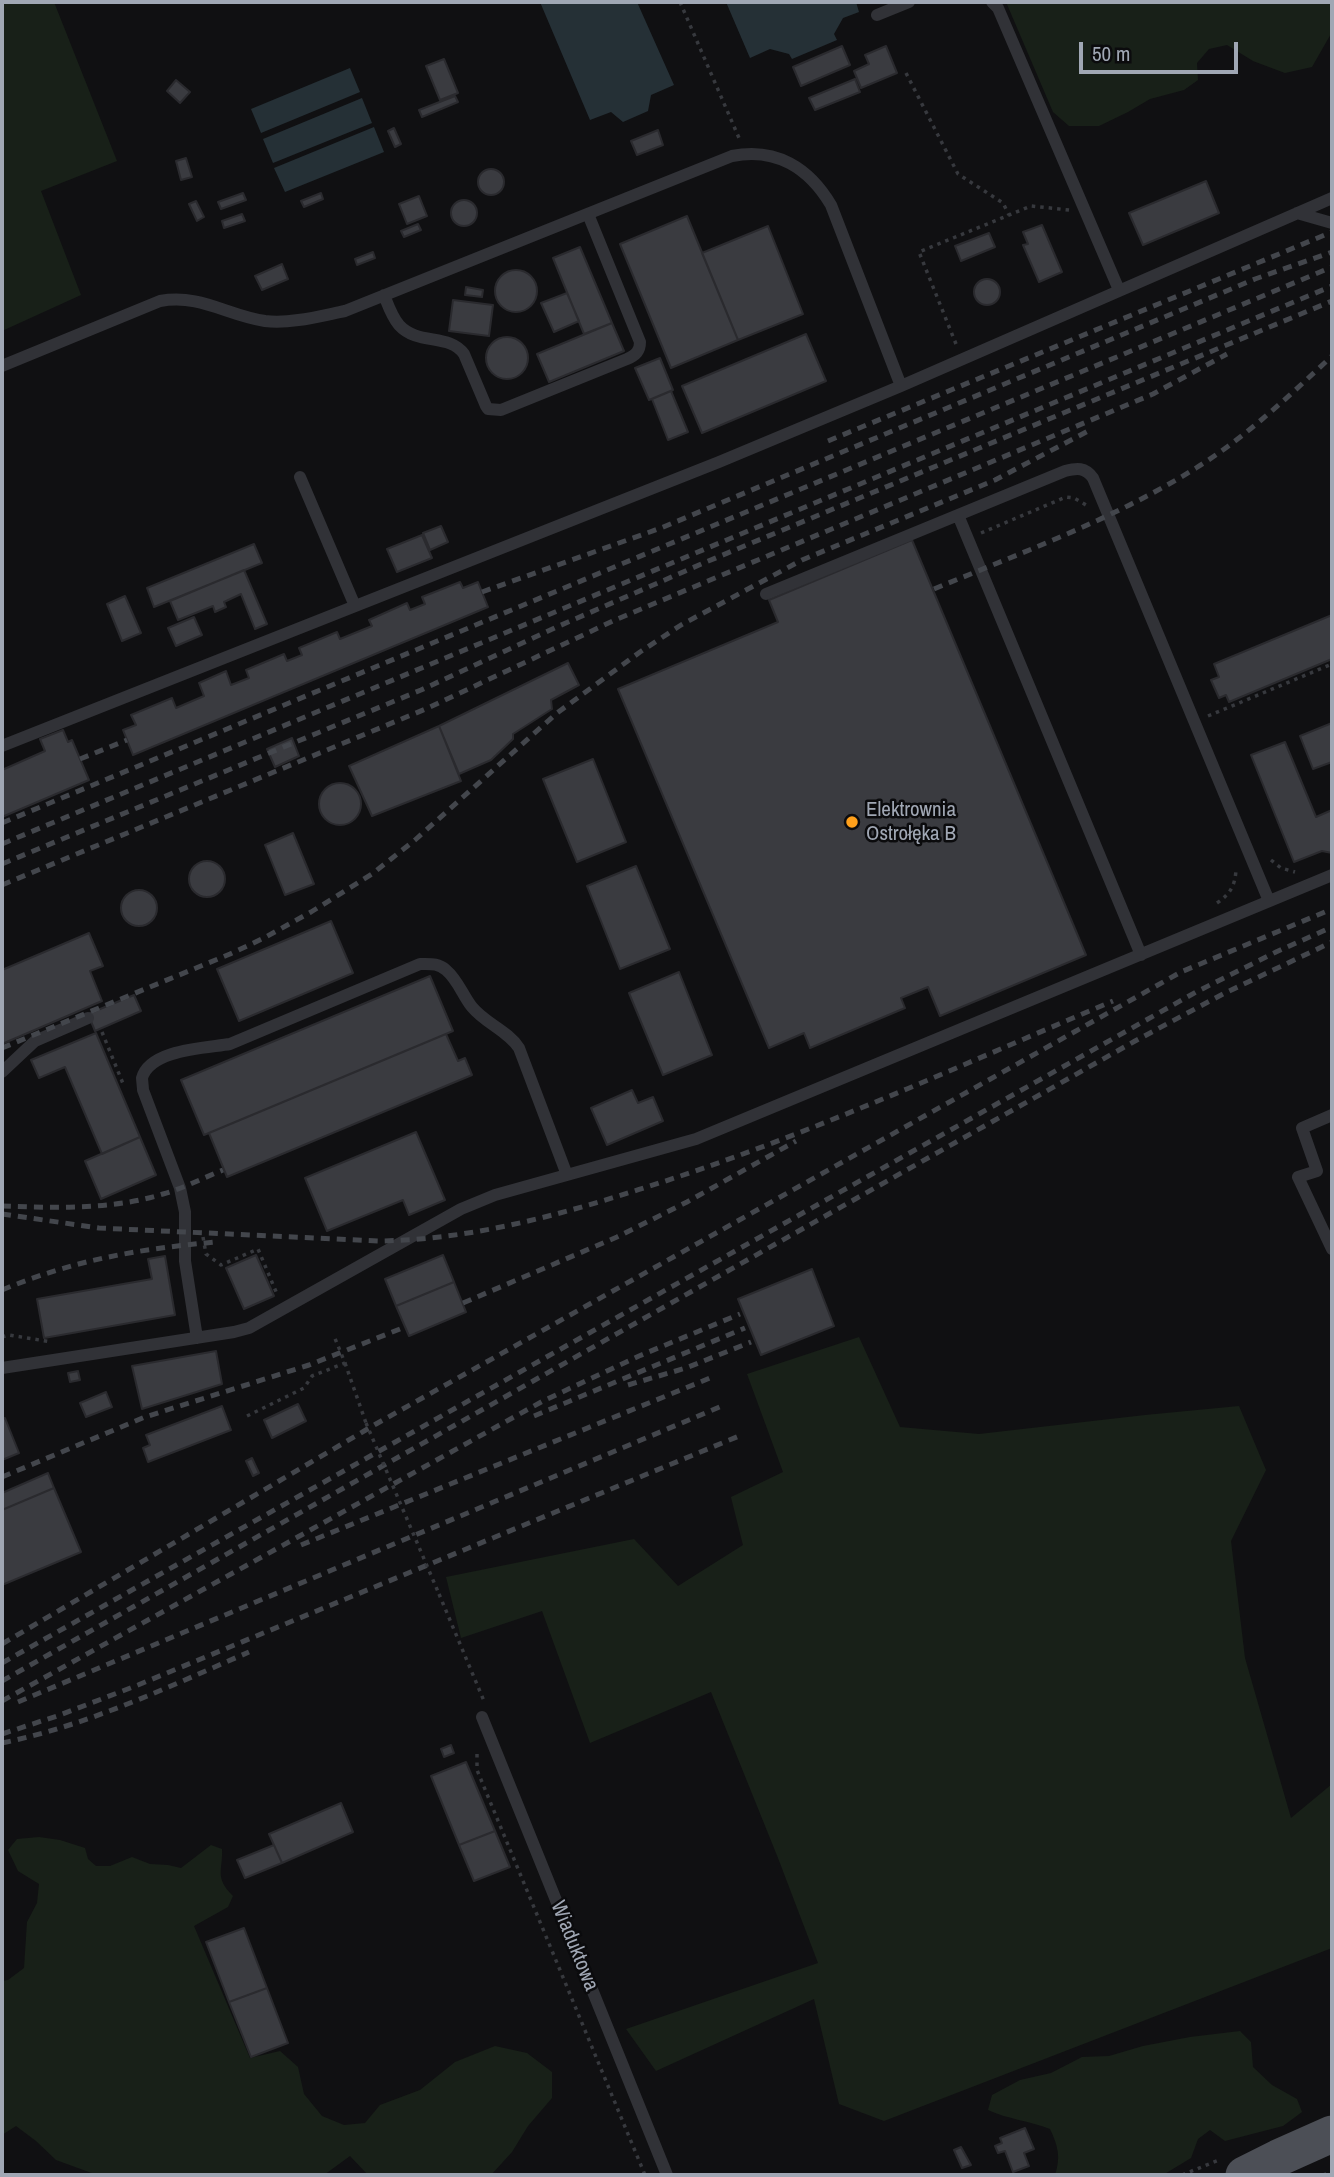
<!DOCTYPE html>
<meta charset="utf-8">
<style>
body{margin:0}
#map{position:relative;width:1334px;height:2177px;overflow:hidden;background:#101012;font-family:"Archivo Narrow",sans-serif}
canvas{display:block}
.frame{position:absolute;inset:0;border:4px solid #a0a7b4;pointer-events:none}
.scale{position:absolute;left:1079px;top:42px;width:159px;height:32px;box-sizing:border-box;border:4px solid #a0a7b4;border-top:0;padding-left:9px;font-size:21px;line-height:24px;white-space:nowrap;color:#a0a7b4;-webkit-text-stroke:5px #0b0b0d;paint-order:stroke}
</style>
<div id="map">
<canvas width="1334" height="2177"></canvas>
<div class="frame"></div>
<div class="scale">50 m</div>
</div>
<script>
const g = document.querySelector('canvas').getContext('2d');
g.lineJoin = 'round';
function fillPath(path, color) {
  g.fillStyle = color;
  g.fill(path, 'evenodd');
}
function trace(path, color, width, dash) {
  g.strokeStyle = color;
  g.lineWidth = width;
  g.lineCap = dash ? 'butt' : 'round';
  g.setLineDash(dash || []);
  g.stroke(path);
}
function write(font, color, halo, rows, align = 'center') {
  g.font = font + ' "Archivo Narrow",sans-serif';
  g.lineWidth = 5;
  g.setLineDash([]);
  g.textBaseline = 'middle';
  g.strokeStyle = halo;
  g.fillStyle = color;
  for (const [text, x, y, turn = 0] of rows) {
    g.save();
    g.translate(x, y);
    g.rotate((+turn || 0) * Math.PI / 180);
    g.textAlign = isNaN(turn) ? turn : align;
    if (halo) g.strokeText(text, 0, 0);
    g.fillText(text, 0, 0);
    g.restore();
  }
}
const green = new Path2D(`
 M2,2H54L117,161L41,191L81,295L2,331Z
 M1006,2H1332V32L1312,67L1285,73L1253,61L1227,45L1209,49L1197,63L1198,80L1184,90L1150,99L1128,112L1099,126H1069L1053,112Z
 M859,1337L900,1427L979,1434L1145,1415L1239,1406L1266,1470L1231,1541L1245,1658L1291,1818L1332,1784V1948L884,2121L839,2104L814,1999L656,2071L626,2029L818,1963L778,1858L711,1692L590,1743L542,1611L461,1638L446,1577L634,1539L678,1586L743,1545L731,1497L783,1472L747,1374Z
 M39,1837L60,1840L85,1848L88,1859L96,1866H110L132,1857L150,1864L168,1865L181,1868L211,1845L222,1849C223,1871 214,1877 233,1896L228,1907L194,1926L250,2058L280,2051L298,2067L304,2094L322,2116L344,2125L365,2123L380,2105L420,2090L455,2062L495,2046L527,2053L552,2072V2098L528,2126L512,2152L491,2175H368L350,2156L324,2175H97L56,2160L36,2141L16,2126L2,2135V1981L8,1980L24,1968L27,1922L37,1903L39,1884L18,1871L8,1850L17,1839Z
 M1240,2031L1251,2042L1253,2067L1272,2085L1297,2099L1302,2112L1283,2126L1225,2141L1210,2130L1198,2139L1191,2158L1163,2175H1055C1061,2157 1058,2146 1050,2129C1030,2121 1007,2119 988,2110L992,2095L1020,2080L1051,2073L1082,2057L1109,2056L1143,2046L1190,2037Z`);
const water = new Path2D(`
 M540,2H637L674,85L651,95L648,111L623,122L611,112L590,120Z
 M726,2H856L859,12L843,18L834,34L837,40L792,59L789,54L770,49L750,58Z
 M350,68L360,92L261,133L251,109Z
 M362,98L372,123L273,163L263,139Z
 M374,127L384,152L285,192L274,168Z`);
const building = new Path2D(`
 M842,46L850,65L801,86L793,67Z
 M886,46L897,73L861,88L854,71L869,64L865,55Z
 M444,59L458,93L440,100L426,66Z
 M855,79L860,92L815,110L809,98Z
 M176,80L190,92L180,103L167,91Z
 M455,96L458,102L422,117L419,110Z
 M394,128L401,144L395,147L388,131Z
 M658,130L663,145L637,155L631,141Z
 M186,158L192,177L181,180L176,161Z
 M478 182a13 13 0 1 1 26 0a13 13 0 1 1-26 0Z
 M1206,181L1219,213L1143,245L1129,213Z
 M243,193L246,200L221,209L218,202Z
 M321,193L323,199L304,207L301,201Z
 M419,196L427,216L407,224L399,204Z
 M451 213a13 13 0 1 1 26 0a13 13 0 1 1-26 0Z
 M196,201L204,217L197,221L189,204Z
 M242,214L245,221L224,228L222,221Z
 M687,216L738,340L671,368L620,244Z
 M418,224L421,230L404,237L401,231Z
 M1042,225L1062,272L1039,282L1023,245L1028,244L1023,232Z
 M768,226L803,314L738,340L702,253Z
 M989,233L995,247L961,261L955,246Z
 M580,247L612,323L584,334L553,258Z
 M373,252L375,258L357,265L355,259Z
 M282,264L288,279L262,290L255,276Z
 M495 291a21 21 0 1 1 42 0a21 21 0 1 1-42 0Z
 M974 292a13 13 0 1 1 26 0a13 13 0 1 1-26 0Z
 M466,287L483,290L482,297L465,295Z
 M567,293L579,321L554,332L541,303Z
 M453,300L493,305L489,336L449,331Z
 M612,323L624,351L549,382L537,354Z
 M806,334L826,381L702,433L682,386Z
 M486 358a21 21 0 1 1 42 0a21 21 0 1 1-42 0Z
 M660,358L673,390L649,400L635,368Z
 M671,391L688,432L668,440L652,399Z
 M441,526L448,542L430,550L423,533Z
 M422,535L432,558L397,572L387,549Z
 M912,540L1086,955L940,1016L928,987L901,998L905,1008L810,1048L804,1033L769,1048L618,689L778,622L769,600Z
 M254,544L262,563L154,607L147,588Z
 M244,570L267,624L255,629L241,594L224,602L226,607L215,612L213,606L178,620L170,601Z
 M460,582L463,588L478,582L488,607L133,755L123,730L136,725L131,715L172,698L176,708L204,696L199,683L226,671L231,685L249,678L246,670L284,654L287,661L302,655L299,648L337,632L340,639L372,626L369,620L407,603L410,610L425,604L422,597Z
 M125,596L141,633L122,641L107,604Z
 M1332,615V659L1229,702L1226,695L1219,698L1211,680L1219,677L1214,664Z
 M194,617L202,635L176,646L168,628Z
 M568,663L579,685L551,700L552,709L513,734V739L491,760L459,774L439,726Z
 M1332,723V762L1313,769L1300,736Z
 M439,726L461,781L372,816L349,766Z
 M63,730L68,742L72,740L89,780L2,817V770L45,751L40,739Z
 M292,738L299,756L275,767L267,749Z
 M1285,742L1316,817L1332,810V853L1322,851L1294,862L1251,755Z
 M593,759L626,842L577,862L543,779Z
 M319 804a21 21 0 1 1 42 0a21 21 0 1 1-42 0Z
 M293,833L314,884L285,895L265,845Z
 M189 879a18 18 0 1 1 36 0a18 18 0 1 1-36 0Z
 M636,866L670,949L620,969L587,886Z
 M121 908a18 18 0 1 1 36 0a18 18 0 1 1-36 0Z
 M331,921L353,973L239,1021L217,969Z
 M89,933L103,966L90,971L102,1001L2,1044V970Z
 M679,972L712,1055L663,1075L629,993Z
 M430,976L453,1031L204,1135L181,1080Z
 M134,995L141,1011L95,1031L88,1014Z
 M96,1033L140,1137L102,1154L65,1067L39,1078L31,1060Z
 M446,1034L458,1061L465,1058L472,1075L227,1177L209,1133Z
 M632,1090L638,1103L653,1097L663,1121L607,1145L591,1108Z
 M416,1132L445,1200L409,1215L403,1200L327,1231L305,1178Z
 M140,1137L156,1175L101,1199L85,1161Z
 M256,1255L274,1296L244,1309L226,1268Z
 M443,1255L454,1282L396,1306L385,1279Z
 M165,1256L175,1315L44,1338L37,1299L152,1279L148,1259Z
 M812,1269L834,1326L761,1355L738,1299Z
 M454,1282L466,1312L409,1336L396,1306Z
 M216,1351L222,1384L142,1409L132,1366Z
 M78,1371L80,1380L70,1382L68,1373Z
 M106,1392L112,1407L86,1417L80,1403Z
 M298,1404L306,1421L272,1438L264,1420Z
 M222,1406L231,1430L148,1462L143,1448L150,1445L146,1435Z
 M5,1418L19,1453L2,1460V1419Z
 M252,1458L259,1473L253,1476L246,1461Z
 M48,1473L54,1488L2,1510V1493Z
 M54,1488L81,1552L2,1585V1510Z
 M451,1745L454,1753L444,1757L441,1749Z
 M466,1762L495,1831L459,1845L431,1776Z
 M341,1803L353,1832L282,1863L269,1834Z
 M495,1831L510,1867L474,1881L459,1845Z
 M274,1845L282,1863L245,1878L237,1860Z
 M244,1928L267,1988L229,2002L206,1942Z
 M267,1988L288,2043L251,2057L229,2002Z
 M1025,2128L1034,2149L1024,2153L1029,2166L1013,2172L1005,2151L998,2153L995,2146L1002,2143L1000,2138Z
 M961,2147L971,2165L962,2168L954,2150Z`);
const path = new Path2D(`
 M680,2L739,138
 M906,73L958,174L1003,203L1009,215
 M956,344L919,252L1031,206L1069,210
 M981,533L1066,497L1074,498L1086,505
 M1208,716L1332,664
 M1271,860L1281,868L1295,872
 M1217,903C1230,894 1235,886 1236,870
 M102,1032L124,1086
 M203,1237L206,1254L221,1265L258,1249L277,1294
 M2,1337L9,1335L52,1342
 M345,1363L366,1423
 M247,1416L304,1388L312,1376L345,1363L334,1336
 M439,1594L484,1701
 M477,1754V1770L645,2175
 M1182,2175L1219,2160
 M1323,2175L1332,2172`);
const service = new Path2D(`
 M992,2L998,8L1119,290
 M877,15L909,2
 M1297,213L1332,223
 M384,295C388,305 392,317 399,325C418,346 449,333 464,354L486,406L488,409L501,410L627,359C636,355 640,351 640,342L588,214
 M2,366L160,301C201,294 226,315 265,321C291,324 320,316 345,311L732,156C776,147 809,168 831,205L901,386
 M300,477L355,606
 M958,515L1141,955
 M766,594L1065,471C1077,468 1085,467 1093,478L1269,901
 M2,746L719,462L901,386L1332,198
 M2,1072L35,1041L88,1018
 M1332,1115L1302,1128L1317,1171L1298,1177L1332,1249
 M197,1338L185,1261V1212L180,1188L143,1090C143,1088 142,1079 142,1078C150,1049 207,1048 230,1044L420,964C431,964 438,963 446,970C458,980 463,996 472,1007C486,1024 507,1030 519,1048L567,1175
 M2,1368L234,1332L249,1328L461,1209L495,1195L696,1139L1332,875
 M482,1717L667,2175`);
const primary = new Path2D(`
 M1244,2175L1278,2158L1332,2134`);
const rail = new Path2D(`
 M828,441L1332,232
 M934,589C1023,552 1114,519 1196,468C1246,437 1289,396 1332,356
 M482,592L661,528L1255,279L1332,252
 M80,759L127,740
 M2,823L1332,267
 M2,844L1332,286
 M2,864L421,690L559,626L706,562L1332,301
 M2,885L428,708L615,620L1153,394L1227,354
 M2,1048L230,954L264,938L311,912L372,874L415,840L557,713L640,652L681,625L802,560L995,480L1092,429
 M2,1206C55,1208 112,1210 163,1194C184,1188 203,1178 223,1170
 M2,1214L99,1228L378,1241C465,1240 549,1218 631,1192C796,1141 954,1068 1113,1001
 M2,1290C74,1260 138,1249 216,1242
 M463,1303L617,1237L687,1202L796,1141
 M628,1385L686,1368L751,1342
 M534,1416L745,1328
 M2,1477L145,1417L309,1365L405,1327
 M301,1545L710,1378
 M2,1644L376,1424L1181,972L1332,909
 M2,1663L1196,992L1276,952L1332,927
 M2,1681L1135,1041L1223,994L1332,942
 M2,1701L543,1401L639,1356L740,1314
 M18,1702L722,1406
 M2,1734L60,1715L138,1685L739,1436
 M2,1743C89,1725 168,1687 249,1652`);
const pathBridge = new Path2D(`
 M366,1423L439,1594`);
const markers = [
 [852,822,7,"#ffa01b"]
];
const poiNames = [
 ["Elektrownia",866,810],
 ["Ostrołęka B",866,834]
];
const streetNames = [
 ["Wiaduktowa",574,1946,68]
];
fillPath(green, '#182018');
fillPath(water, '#253036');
fillPath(building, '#3a3b40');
trace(building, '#2a2a2e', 2);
trace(path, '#37393e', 3.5, [3.5, 5]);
trace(service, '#313237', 12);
trace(primary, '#4c4f56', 37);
trace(rail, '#43464c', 5, [9, 7]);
trace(pathBridge, '#37393e', 3.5, [3.5, 5]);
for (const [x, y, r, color] of markers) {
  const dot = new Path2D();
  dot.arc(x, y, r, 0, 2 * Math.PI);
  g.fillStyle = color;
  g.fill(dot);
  trace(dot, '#0b0b0d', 2.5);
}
write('21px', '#a0a7b4', '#0b0b0d', poiNames, 'left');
write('21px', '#a0a7b4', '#0b0b0d', streetNames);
</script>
